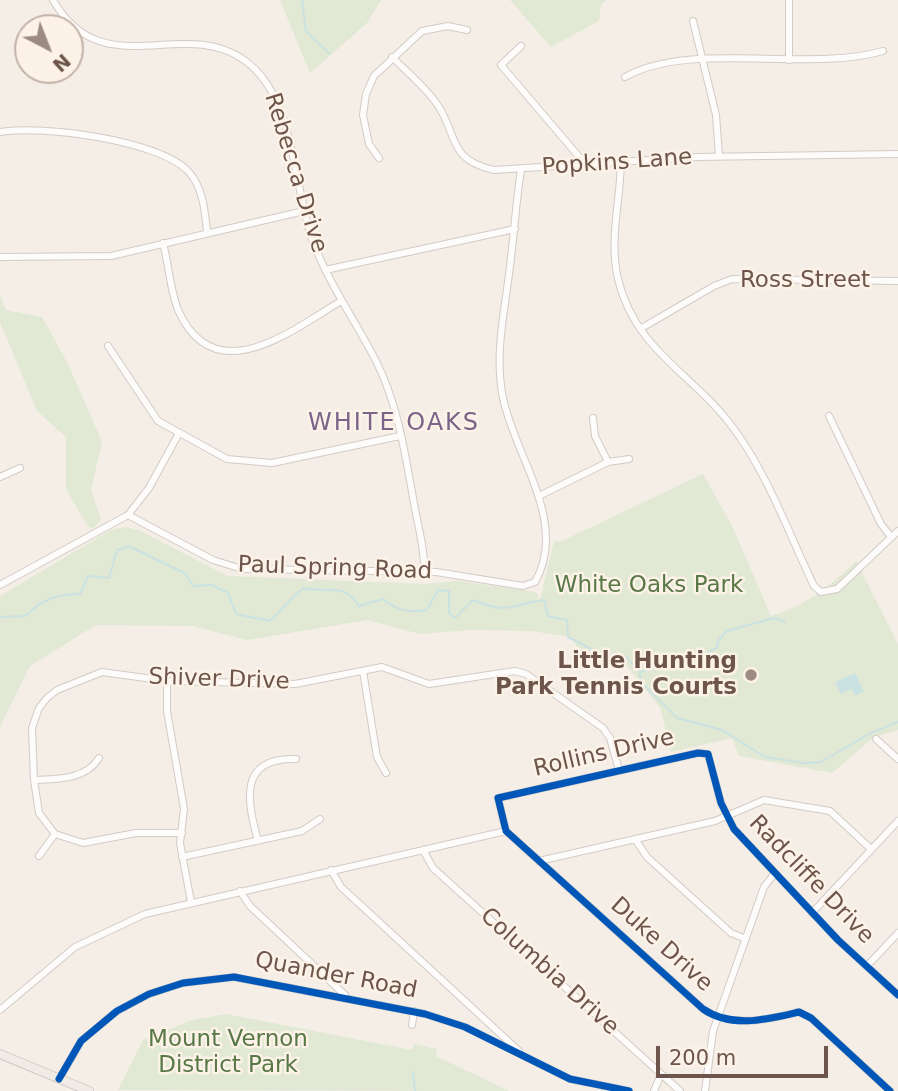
<!DOCTYPE html>
<style>
body{margin:0}
#map{position:relative;width:898px;height:1091px;overflow:hidden;background:#f4eee7;font-family:"DejaVu Sans",sans-serif}
canvas{display:block}
.north{position:absolute;left:14px;top:14px;width:70px;height:70px;box-sizing:border-box;background:#fcf2e7;border:2px solid #c3b3a9;border-radius:50%;rotate:138deg;font-size:19px;font-weight:700;line-height:28px;text-align:center;color:#6d554b}
.north::after{content:'';display:block;margin:auto;width:24px;height:32px;background:#9c8b82;clip-path:polygon(50% 0,100% 100%,50% 72%,0 100%)}
.scale{position:absolute;left:656px;top:1046px;width:172px;height:32px;box-sizing:border-box;border:4px solid #6d554b;border-top:0;padding-left:9px;font-size:21px;line-height:24px;white-space:nowrap;color:#6d554b;-webkit-text-stroke:5px #fcf2e7;paint-order:stroke}
</style>
<div id="map">
<canvas width="898" height="1091"></canvas>
<div class="north">N</div>
<div class="scale">200 m</div>
</div>
<script>
const g = document.querySelector('canvas').getContext('2d');
g.lineJoin = 'round';
function fillPath(path, color) {
  g.fillStyle = color;
  g.fill(path, 'evenodd');
}
function trace(path, color, width, dash) {
  g.strokeStyle = color;
  g.lineWidth = width;
  g.lineCap = dash ? 'butt' : 'round';
  g.setLineDash(dash || []);
  g.stroke(path);
}
function write(font, color, halo, rows, align = 'center') {
  g.font = font + ' "DejaVu Sans",sans-serif';
  g.lineWidth = 5;
  g.setLineDash([]);
  g.textBaseline = 'middle';
  g.strokeStyle = halo;
  g.fillStyle = color;
  for (const [text, x, y, turn = 0] of rows) {
    g.save();
    g.translate(x, y);
    g.rotate((+turn || 0) * Math.PI / 180);
    g.textAlign = isNaN(turn) ? turn : align;
    if (halo) g.strokeText(text, 0, 0);
    g.fillText(text, 0, 0);
    g.restore();
  }
}
const green = new Path2D(`
 M280,0H381L367,23L310,73Z
 M510,0H606L601,4L599,21L551,47Z
 M0,295L6,310L42,317L69,366L102,442L91,490L101,520L93,528L88,527L66,489V437L37,411L0,322Z
 M703,474L732,526L771,616C806,606 830,586 856,561L898,644V730L874,737L832,773L739,756L732,738L671,752L660,707L623,661L587,660L570,637L532,631L471,630L420,634L367,620L247,640L193,626L96,625L30,666L0,727V596L111,530L126,527L138,530L228,576L424,584L458,581L536,592L540,600L554,541L560,542Z
 M226,1014L412,1050L414,1044L437,1049L436,1056L509,1091L118,1090L143,1040L192,1020Z`);
const water = new Path2D(`
 M855,673L864,691L855,696L852,689L841,694L835,682Z`);
const stream = new Path2D(`
 M302,0L306,31L330,54
 M0,617L25,616C43,599 55,595 80,594L88,576L109,578L117,550L129,546L186,574L193,586L212,585L228,593L236,614L269,621C282,611 290,597 304,588C327,594 344,581 359,606L383,599C398,611 408,613 427,610L438,590L449,591V613L455,618L473,600C509,615 510,605 544,600L548,616L567,620L568,637L601,654L625,656L640,672V681L677,718L722,730L765,757L804,763L821,762L869,734L898,722
 M641,672L661,665L690,666L692,660L717,648L718,641L727,631L774,618L785,622
 M413,1072L415,1091`);
const minor = new Path2D(`
 M53,0C102,86 182,16 244,60C295,95 293,185 312,239C328,283 355,320 376,361C399,406 406,460 415,509C419,530 425,551 424,572
 M789,0V60
 M693,21L716,115L719,156
 M521,46L501,65L586,165
 M392,57C407,72 425,87 437,104C458,134 447,160 494,170L697,157L898,154
 M625,77C690,40 807,73 883,51
 M0,132C42,125 158,140 188,171C203,187 205,211 207,232
 M379,158L369,144L363,115L366,94L374,76L422,31L448,26L467,30
 M621,163C620,202 609,240 618,279C635,351 694,374 734,429C768,475 789,534 814,586L821,592L837,589L898,531
 M163,243C169,265 170,292 179,312C216,392 294,329 341,301
 M0,257L111,256L304,211
 M325,270L515,229
 M640,329L714,286L732,279L898,281
 M108,346L158,421L227,459L272,463L400,436
 M829,416L881,524L891,537
 M593,418L595,436L608,462
 M0,477L20,468
 M539,496L608,462L629,459
 M128,515L149,488L178,435
 M0,585L128,515L213,560L242,569L436,572L523,586L535,582C569,522 515,457 503,398C494,354 505,310 510,266C514,234 516,202 521,170
 M363,671L377,757L386,773
 M167,681V711L184,809L180,843L191,902
 M876,739L898,759
 M34,780C56,779 86,780 99,758
 M182,833H136L83,843L55,834L39,813L34,780L32,728L39,708L47,698L57,690L102,672L167,681L295,684L382,667L429,684L515,671L526,674L603,728L610,738L619,770
 M635,839L647,857L731,933L746,939
 M258,841C247,801 238,757 296,759
 M423,850L433,868L680,1091
 M39,856L55,834
 M182,857L302,831L320,819
 M539,861L715,821L764,800L830,811L871,849
 M331,870L341,887L519,1051
 M240,891L250,906L345,995
 M812,913L898,821
 M867,966L898,933
 M0,1010L75,947L145,914L506,831
 M412,1025L414,1011
 M59,1079L81,1041L117,1011L149,994L183,983L234,977L425,1014L465,1027L570,1079L629,1091
 M654,1091L661,1074
 M705,1091L713,1031L764,887L775,873
 M890,1091L811,1018L799,1012C768,1019 732,1029 703,1009L506,831L498,798L698,753L708,754L721,803L734,829L838,940L898,995`);
const major = new Path2D(`
 M0,1054L89,1091`);
const cycleway = new Path2D(`
 M59,1079L81,1041L117,1011L149,994L183,983L234,977L425,1014L465,1027L570,1079L629,1091
 M890,1091L811,1018L799,1012C768,1019 732,1029 703,1009L506,831L498,798L698,753L708,754L721,803L734,829L838,940L898,995`);
const markers = [
 [751,675,7,"#9c8b82"]
];
const streetNames = [
 ["Popkins Lane",617,163,-4],
 ["Rebecca Drive",295,173,73],
 ["Ross Street",805,281],
 ["Paul Spring Road",335,569,2],
 ["Shiver Drive",219,680,2],
 ["Rollins Drive",604,754,-13],
 ["Radcliffe Drive",811,880,46],
 ["Duke Drive",661,945,42],
 ["Columbia Drive",549,972,42],
 ["Quander Road",336,976,11]
];
const parkNames = [
 ["White Oaks Park",649,586],
 ["Mount Vernon",228,1040],
 ["District Park",228,1066]
];
const poiNames = [
 ["Little Hunting",737,662],
 ["Park Tennis Courts",737,688]
];
const neighbourhoodNames = [
 ["WHITE OAKS",394,424]
];
fillPath(green, '#e1e8d3');
fillPath(water, '#cbe2e2');
trace(stream, '#cbe2e2', 2);
trace(minor, '#d2cbc6', 8);
trace(major, '#d3cac5', 10);
trace(minor, '#fdfcfb', 6);
trace(major, '#f0ebe4', 8);
trace(cycleway, '#0057b8', 7);
for (const [x, y, r, color] of markers) {
  const dot = new Path2D();
  dot.arc(x, y, r, 0, 2 * Math.PI);
  g.fillStyle = color;
  g.fill(dot);
  trace(dot, '#fcf2e7', 2.5);
}
write('23px', '#6d554b', '#fcf2e7', streetNames);
write('23px', '#597848', '#fcf2e7', parkNames);
write('bold 23px', '#6d554b', '#fcf2e7', poiNames, 'right');
g.letterSpacing = '2px';
write('24px', '#7a648a', '#fcf2e7', neighbourhoodNames);
g.letterSpacing = '0px';
</script>
